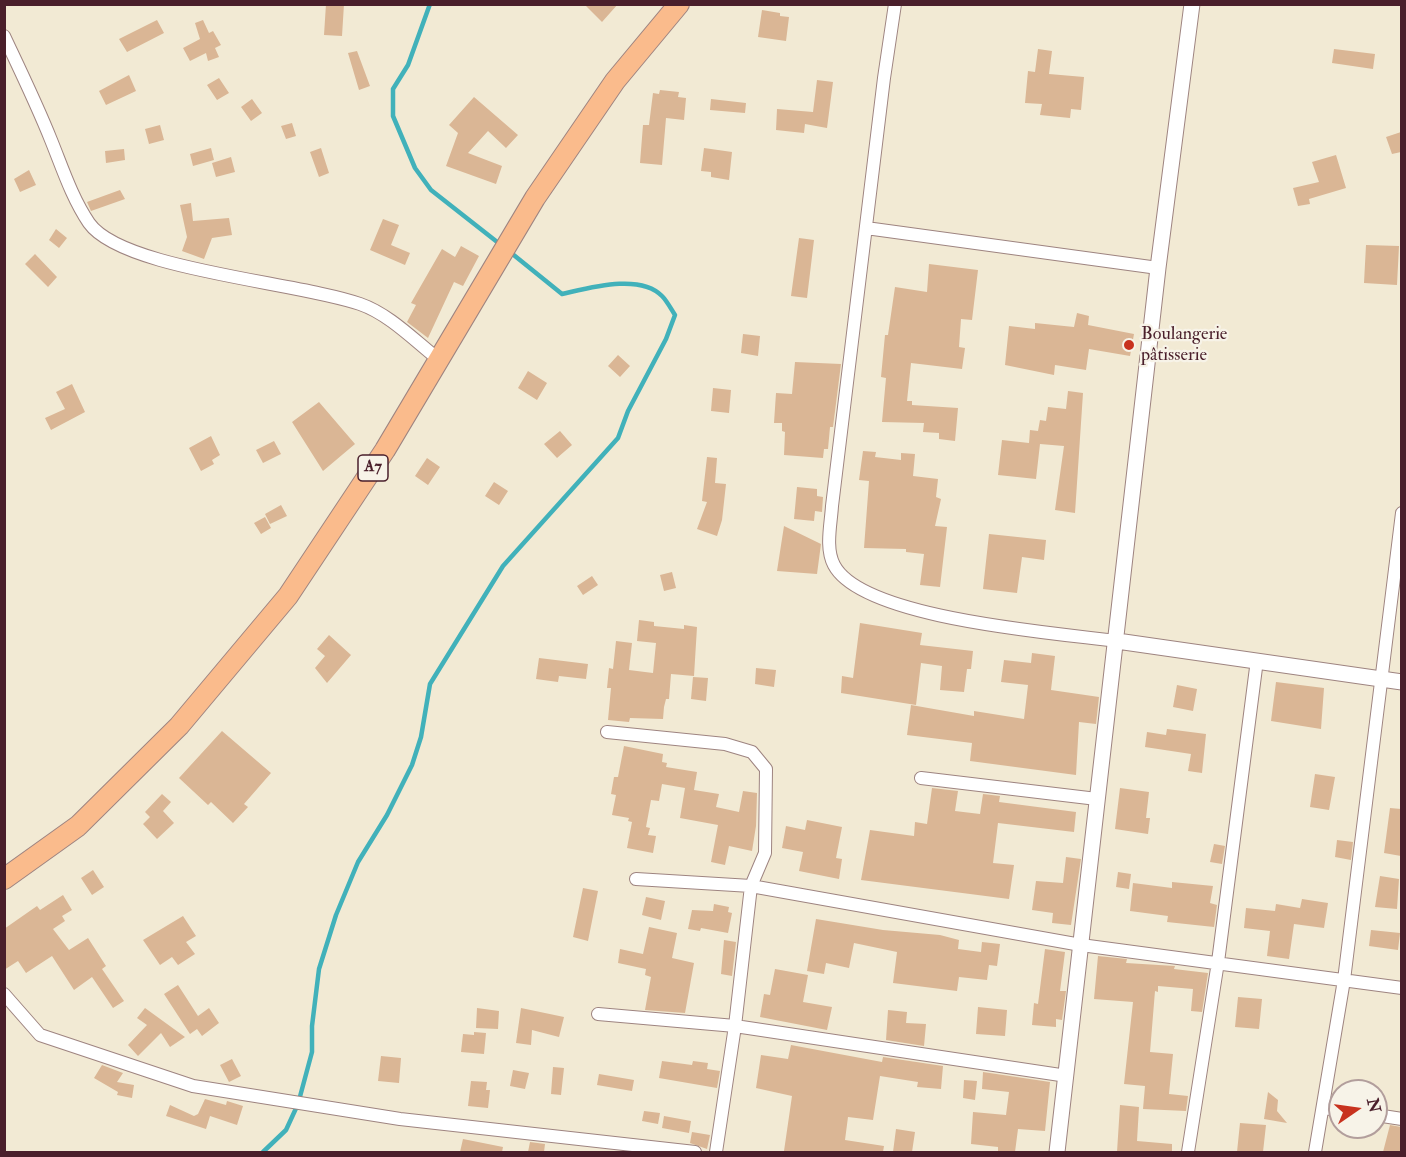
<!DOCTYPE html>
<meta charset="utf-8">
<style>
body{margin:0}
#map{position:relative;width:1406px;height:1157px;overflow:hidden;background:#f2ead4;font-family:"IM FELL Double Pica",serif}
canvas{display:block}
.frame{position:absolute;inset:0;border:6px solid #4a1f2b;pointer-events:none}
.north{position:absolute;left:1328px;top:1079px;width:60px;height:60px;box-sizing:border-box;background:#f7f3e8;border:2px solid #b29e9c;border-radius:50%;rotate:77deg;font-size:16px;font-weight:700;line-height:24px;text-align:center;color:#4a1f2b}
.north::after{content:'';display:block;margin:auto;width:21px;height:27px;background:#c8321e;clip-path:polygon(50% 0,100% 100%,50% 72%,0 100%)}
</style>
<div id="map">
<canvas width="1406" height="1157"></canvas>
<div class="frame"></div>
<div class="north">N</div>
</div>
<script>
const g = document.querySelector('canvas').getContext('2d');
g.lineJoin = 'round';
function trace(path, color, width, dash) {
  g.strokeStyle = color;
  g.lineWidth = width;
  g.lineCap = dash ? 'butt' : 'round';
  g.setLineDash(dash || []);
  g.stroke(path);
}
function fillPath(path, color) {
  g.fillStyle = color;
  g.fill(path, 'evenodd');
}
function write(font, color, halo, rows, align = 'center') {
  g.font = font + ' "IM FELL Double Pica",serif';
  g.lineWidth = 4.5;
  g.setLineDash([]);
  g.textBaseline = 'middle';
  g.strokeStyle = halo;
  g.fillStyle = color;
  for (const [text, x, y, turn = 0] of rows) {
    g.save();
    g.translate(x, y);
    g.rotate((+turn || 0) * Math.PI / 180);
    g.textAlign = isNaN(turn) ? turn : align;
    if (halo) g.strokeText(text, 0, 0);
    g.fillText(text, 0, 0);
    g.restore();
  }
}
const stream = new Path2D(`
 M430,4L408,65L393,89V116L415,168L431,190L501,245
 M263,1152L286,1130L298,1104L312,1052V1026L319,969L336,915L358,862L387,815L412,765L421,737L430,684L503,566L618,438L628,411L666,339L675,315C671,309 667,301 662,296C640,273 589,288 562,294L510,252`);
const building = new Path2D(`
 M326,4H344L342,36L324,35Z
 M584,4H618L602,22Z
 M762,10L780,13V16L789,17L786,41L758,37Z
 M157,20L164,33L127,52L119,39Z
 M203,20L209,33L213,31L221,45L215,48L219,57L208,61L206,53L190,61L183,48L200,39L195,23Z
 M1038,49L1052,51L1049,74L1084,77L1081,110L1071,109L1070,118L1040,115L1042,104L1025,103L1028,71L1035,72Z
 M1334,49L1375,54L1373,69L1332,63Z
 M357,51L370,86L359,90L348,53Z
 M129,75L136,91L106,105L99,91Z
 M219,78L229,93L217,100L207,85Z
 M817,80L833,82L827,128L805,124L804,133L776,130L777,109L813,112Z
 M660,90L679,92L678,97L686,98L684,120L666,118L662,165L640,163L643,125H649L653,93L659,94Z
 M474,97L518,135L506,148L488,131L468,153L502,166L496,184L446,166L458,133L449,125Z
 M252,99L262,113L251,121L241,107Z
 M711,99L746,103L745,113L710,110Z
 M292,123L296,136L286,139L281,126Z
 M160,125L164,140L149,144L145,129Z
 M1401,132V152L1392,154L1386,137Z
 M211,148L214,160L193,166L190,154Z
 M321,148L329,173L319,177L310,152Z
 M704,148L732,152L729,180L711,177V172L701,171Z
 M124,149L125,160L106,163L105,151Z
 M1336,155L1346,188L1309,199L1310,204L1298,206L1293,188L1319,182L1312,162Z
 M231,157L235,172L216,177L212,163Z
 M29,170L36,185L20,192L14,179Z
 M120,190L125,199L91,211L87,202Z
 M191,203L193,221L229,218L232,235L212,238L204,259L182,251L187,237L180,205Z
 M383,219L399,225L391,245L410,253L405,265L370,250Z
 M56,229L67,238L59,248L49,240Z
 M799,238L814,240L807,298L791,296Z
 M1366,245L1399,246L1397,285L1364,283Z
 M461,246L479,256L463,286L454,282L428,338L407,322L416,305L411,303L442,249L455,257Z
 M35,254L57,277L48,287L25,264Z
 M929,264L978,270L972,320L961,319L959,347L965,348L962,369L911,363L907,401H912V405L958,408L955,441L939,439V433L923,432L924,423L882,422L886,378L881,377L885,335H888L895,287L927,292Z
 M1077,313L1089,316L1088,325L1134,334L1130,356L1089,349L1086,370L1055,365L1054,375L1005,365L1009,326L1035,329V323L1074,327Z
 M743,334L760,336L758,356L741,353Z
 M618,355L630,366L620,377L608,366Z
 M795,362L841,364L833,427H830L828,449H824L823,458L784,455L785,432L782,431V423H774L776,393L792,394Z
 M528,371L547,383L537,400L518,388Z
 M72,384L85,412L51,430L45,418L65,409L56,392Z
 M713,388L731,390L729,413L711,411Z
 M1068,391L1083,393L1075,513L1055,510L1064,446L1040,444L1036,479L998,475L1002,440L1029,443L1030,430L1038,431L1040,420L1046,421L1048,407L1066,409Z
 M319,402L355,444L323,471L292,422Z
 M560,431L572,445L557,458L544,444Z
 M211,436L220,455L212,460L214,464L201,471L189,448Z
 M274,441L281,454L263,463L256,450Z
 M863,451L876,452L875,457L901,460V453L915,454L913,476L938,479L936,497L941,499L935,526L947,527L940,587L920,585L924,554L906,552V549L864,548L869,481L859,480Z
 M707,457L717,458L715,483L726,484L722,520L717,536L697,529L707,502L702,501Z
 M427,458L440,467L428,485L415,476Z
 M494,482L508,491L499,505L485,496Z
 M797,487L817,489V496L823,497L822,512L815,511L814,521L794,519Z
 M281,505L287,516L270,524L265,514Z
 M265,517L271,528L261,534L254,523Z
 M784,526L821,544L817,574L777,571Z
 M989,534L1046,540L1044,560L1022,557L1017,593L983,589Z
 M672,572L676,588L664,591L660,575Z
 M592,576L598,585L583,595L577,586Z
 M639,620L654,622V626L684,629V625L697,627L694,676L671,674L669,699H666L664,707L663,719L630,718L629,722L608,720L611,688H607L609,668L613,669L616,641L632,643L629,670L653,673L656,643L637,641Z
 M860,623L922,633L920,645L973,651L971,669H967L964,692L940,690L942,666L921,663L916,705L841,693L842,676L853,678Z
 M329,635L351,655L327,683L315,668L325,656L317,649Z
 M1032,653L1055,656L1051,690L1099,697L1096,724L1079,722L1076,775L970,761L972,743L907,735L911,705L974,716V711L1024,719L1028,685L1001,682L1004,660L1031,663Z
 M539,658L588,664L586,679L559,676L558,682L536,679Z
 M756,668L776,670L774,687L755,684Z
 M693,677L708,678L706,701L691,699Z
 M1276,682L1324,688L1321,729L1271,721Z
 M1177,685L1197,689L1193,711L1173,707Z
 M1167,729L1206,734L1202,773L1188,771L1191,754L1145,747L1147,732L1166,735Z
 M222,731L271,773L244,804L248,807L233,823L211,802L208,805L179,778Z
 M624,746L663,754L662,762L667,763L666,767L697,772L694,790L719,794L716,807L739,812L743,791L757,793L756,826L752,851L729,846L725,865L711,862L718,825L680,818L685,788L662,784L659,801L651,800L646,827L650,828L648,835L656,836L653,853L627,848L632,822L628,821L629,818L612,815L616,795L611,794L614,777H618Z
 M1315,774L1335,777L1329,810L1310,807Z
 M932,788L958,791L955,811L980,814L983,794L1000,796L999,802L1076,812L1074,832L998,823L993,863L1014,865L1009,899L861,880L870,830L914,836L915,822L927,824Z
 M1120,788L1149,792L1146,818H1150L1148,834L1115,829Z
 M162,794L171,802L163,811L174,823L157,839L143,824L150,817L145,812Z
 M1390,808L1401,809V856L1384,853Z
 M807,820L842,827L836,858L842,859L839,879L799,871L803,852L782,848L786,826L805,830Z
 M1337,840L1353,842L1351,860L1335,857Z
 M1214,844L1225,846L1222,864L1210,862Z
 M1066,857L1081,859L1071,925L1052,923L1053,913L1032,910L1036,881L1063,883Z
 M93,870L104,887L92,895L81,878Z
 M1118,872L1131,874L1129,889L1116,887Z
 M1380,876L1399,879L1397,909L1375,907Z
 M1172,882L1213,886L1210,903L1217,905L1214,927L1167,922L1168,916L1130,911L1133,883L1172,888Z
 M583,888L598,891L588,941L573,937Z
 M63,895L72,910L62,916L65,921L53,929L69,950L88,938L106,966L102,969L124,1001L113,1008L92,977L74,990L52,956L26,973L18,961L4,970V929L37,906L40,910Z
 M646,897L665,901L661,920L642,915Z
 M1302,899L1328,903L1324,928L1294,924L1289,959L1267,956L1270,931L1244,928L1246,908L1275,911L1276,904L1300,908Z
 M714,904L729,907L728,912L732,913L728,933L701,928L700,931L688,929L692,910L713,911Z
 M183,916L196,936L186,942L195,954L178,965L172,957L160,965L143,940Z
 M816,919L883,930L940,935L959,940L958,949L981,952L982,942L1000,944L997,966L989,965L987,980L959,977L957,991L893,983L897,952L854,943L849,968L826,963L824,974L807,971Z
 M649,927L677,933L672,958L694,963L685,1013L645,1010L651,977L645,975L646,969L618,963L620,949L643,954Z
 M1371,930L1400,933L1398,950L1369,946Z
 M724,940L736,942L732,976L721,974Z
 M1045,949L1065,952L1060,991H1066L1062,1020L1056,1019V1027L1032,1025L1034,1003L1038,1004Z
 M1098,956L1127,959L1126,963L1175,966L1174,969L1208,973L1202,1012L1191,1011L1193,989L1158,986V992L1155,991L1150,1052L1173,1054L1169,1094L1188,1096L1186,1111L1143,1109L1145,1086L1124,1084L1133,1002L1094,999Z
 M775,969L808,975L803,1002L832,1007L827,1030L760,1017L764,994L770,995Z
 M178,985L198,1016L209,1008L219,1023L202,1036L197,1029L190,1034L164,994Z
 M1238,997L1262,999L1259,1029L1235,1027Z
 M978,1007L1007,1010L1005,1036L976,1034Z
 M145,1008L185,1037L170,1047L161,1033L138,1056L128,1045L147,1025L137,1018Z
 M477,1008L499,1011L498,1029L476,1028Z
 M521,1008L564,1017L559,1037L532,1030L531,1045L516,1043Z
 M888,1010L907,1012L906,1023L926,1024L924,1046L886,1040Z
 M474,1032L486,1033L484,1054L461,1052L463,1034L474,1035Z
 M791,1045L882,1062L883,1057L943,1066L941,1089L917,1087L918,1082L880,1076L873,1120L848,1117L845,1140L884,1146L883,1152L784,1151L792,1096L756,1088L761,1055L788,1059Z
 M381,1056L401,1058L399,1083L378,1081Z
 M232,1059L241,1076L229,1082L220,1065Z
 M662,1061L692,1065L693,1061L708,1063L707,1069L720,1071L717,1088L659,1078Z
 M102,1065L123,1073L117,1082L134,1085L132,1098L117,1095L118,1092L94,1078Z
 M553,1067L564,1068L561,1095L551,1094Z
 M513,1070L529,1073L525,1089L510,1086Z
 M983,1072L1050,1082L1045,1131L1018,1129L1015,1152H998V1147L971,1144L973,1112L1006,1115L1009,1092L982,1089Z
 M599,1074L634,1080L632,1091L597,1085Z
 M964,1080L977,1081L975,1100L963,1098Z
 M471,1081L487,1082L486,1090H490L488,1108L468,1106Z
 M1268,1092L1278,1100L1277,1111L1287,1123L1264,1119Z
 M205,1099L226,1105L227,1101L243,1106L237,1125L210,1116L206,1129L166,1116L170,1105L194,1116L198,1114Z
 M1120,1105L1139,1107L1137,1141L1172,1144V1152H1117Z
 M644,1111L660,1113L658,1124L642,1121Z
 M664,1116L691,1121L689,1133L662,1128Z
 M1240,1123L1266,1125L1263,1152H1237Z
 M1390,1125L1401,1127V1152H1383Z
 M896,1129L915,1132L912,1152H893Z
 M692,1132L710,1135L707,1149L690,1143Z
 M463,1139L503,1147L502,1152H460Z
 M530,1142L545,1144L544,1152H528Z`);
const minor = new Path2D(`
 M895,4L884,78L832,506C831,524 825,548 834,565C862,619 1057,633 1117,641
 M4,36C20,70 37,105 51,140C62,167 72,198 89,223C122,270 298,282 360,304C389,314 414,340 438,359
 M866,228L1158,268
 M607,732L725,744L752,752L766,769L765,853L751,886L735,1026L716,1152
 M921,778L1097,799
 M636,879L751,886L1081,945L1402,988
 M4,994L40,1035L193,1086L400,1119L695,1152
 M598,1014L735,1026L1067,1076
 M1323,1108L1340,1110
 M1376,1115L1402,1119
 M1188,1152L1218,962L1257,660
 M1315,1152L1344,980L1402,513`);
const tertiary = new Path2D(`
 M1117,641L1402,682
 M1057,1152L1158,268L1192,4`);
const primary = new Path2D(`
 M4,879L78,826L179,726L288,596L385,450L535,198L615,81L679,4`);
const markers = [
 [1129,345,6,"#c8321e"]
];
const shields = [
 [373,468,30]
];
const shieldNames = [
 ["A7",373,468]
];
const poiNames = [
 ["Boulangerie",1141,335],
 ["pâtisserie",1141,356]
];
trace(stream, '#41b1ba', 4.5);
fillPath(building, '#dab695');
trace(minor, '#9e8480', 14);
trace(tertiary, '#9e8480', 17);
trace(primary, '#9e8480', 22);
trace(minor, '#fff', 12);
trace(tertiary, '#fff', 15);
trace(primary, '#fabb8c', 20);
for (const [x, y, r, color] of markers) {
  const dot = new Path2D();
  dot.arc(x, y, r, 0, 2 * Math.PI);
  g.fillStyle = color;
  g.fill(dot);
  trace(dot, '#f7f3e8', 2);
}
for (const [x, y, w] of shields) {
  const box = new Path2D();
  box.roundRect(x - w / 2, y - 13, w, 26, 4.5);
  g.fillStyle = '#f7f3e8';
  g.fill(box);
  trace(box, '#4a1f2b', 1.5);
}
write('bold 16px', '#4a1f2b', null, shieldNames);
write('18px', '#4a1f2b', '#f7f3e8', poiNames, 'left');
</script>
